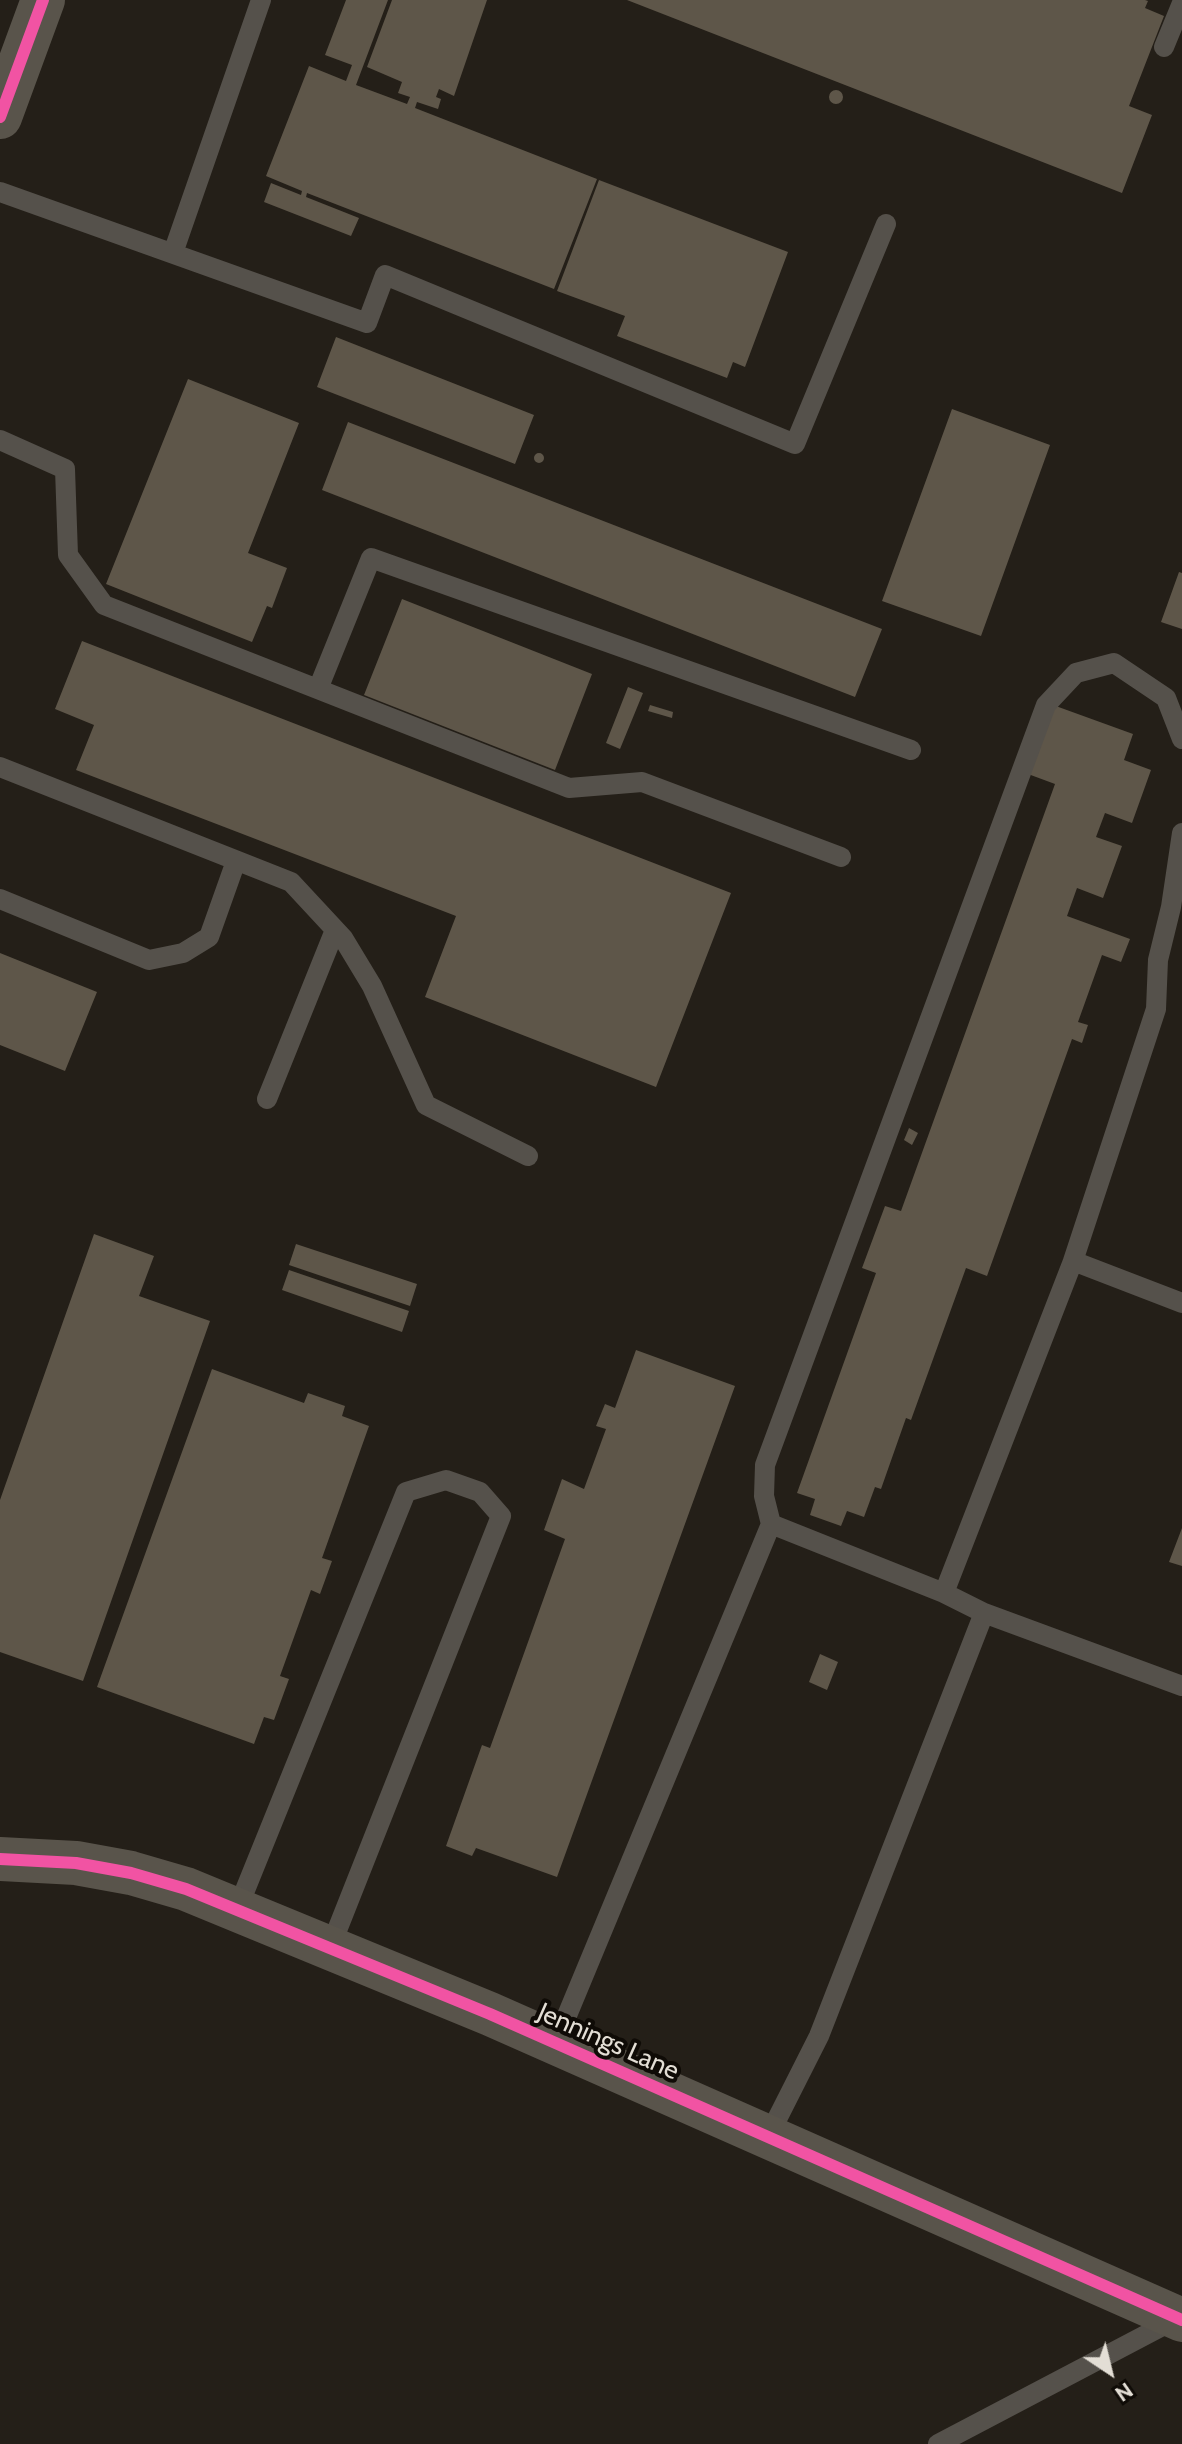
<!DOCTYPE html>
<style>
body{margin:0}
#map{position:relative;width:1182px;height:2444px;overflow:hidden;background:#241f18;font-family:Cabin,sans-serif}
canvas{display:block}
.north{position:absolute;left:1070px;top:2332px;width:80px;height:80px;-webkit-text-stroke:6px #0f0b06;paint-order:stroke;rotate:145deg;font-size:22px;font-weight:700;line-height:32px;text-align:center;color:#e3ded5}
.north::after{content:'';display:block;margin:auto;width:28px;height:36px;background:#e3ded5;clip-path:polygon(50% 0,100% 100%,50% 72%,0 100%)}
</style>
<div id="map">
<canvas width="1182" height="2444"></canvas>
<div class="north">N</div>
</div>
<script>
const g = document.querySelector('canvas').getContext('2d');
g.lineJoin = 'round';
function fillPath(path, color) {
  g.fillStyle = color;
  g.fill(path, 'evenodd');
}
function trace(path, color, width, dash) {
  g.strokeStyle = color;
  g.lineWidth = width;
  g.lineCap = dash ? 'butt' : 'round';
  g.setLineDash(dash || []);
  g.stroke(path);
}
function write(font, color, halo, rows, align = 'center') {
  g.font = font + ' Cabin,sans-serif';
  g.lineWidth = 8;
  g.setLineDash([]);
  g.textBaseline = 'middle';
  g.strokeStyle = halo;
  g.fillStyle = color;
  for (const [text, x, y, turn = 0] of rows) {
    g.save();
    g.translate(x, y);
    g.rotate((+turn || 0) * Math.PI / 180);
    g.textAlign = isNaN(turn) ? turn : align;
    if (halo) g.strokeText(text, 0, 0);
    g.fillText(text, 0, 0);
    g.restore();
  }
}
const building = new Path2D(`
 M346,0H388L356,85L407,104L410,97L398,93L402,82L367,67L392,0H487L454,96L439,89L436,97L441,99L438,109L417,102L415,108L597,179L554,289L307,193L306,197L359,218L351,236L264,202L271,183L301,195L302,191L266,176L309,66L346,81L352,65L325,55Z
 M627,0H1145L1148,1L1145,8L1164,16L1129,106L1152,115L1122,193Z
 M829 97a7 7 0 1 1 14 0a7 7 0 1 1-14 0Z
 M599,180L788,252L745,367L733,362L727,378L617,336L625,316L557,291Z
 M336,337L534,415L515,464L317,387Z
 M188,379L299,423L248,553L287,568L272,608L267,606L252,642L106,584Z
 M952,409L1050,445L981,636L882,601Z
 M348,422L882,629L855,697L322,490Z
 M534 458a5 5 0 1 1 10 0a5 5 0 1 1-10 0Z
 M1179,572L1182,573V629L1161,622Z
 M402,599L592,674L555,770L364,695Z
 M82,641L731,893L656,1087L425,997L456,916L76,770L94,725L55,709Z
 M628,687L643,693L620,749L606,743Z
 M650,705L673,712L672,718L648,711Z
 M1053,705L1133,734L1124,760L1151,770L1132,823L1105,813L1096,837L1122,846L1103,898L1077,888L1067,916L1130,939L1121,962L1102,955L1078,1022L1088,1025L1082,1043L1072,1039L987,1276L966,1268L911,1420L906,1418L881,1489L875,1487L864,1517L847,1511L841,1526L810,1515L815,1499L797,1493L876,1273L862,1268L885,1206L901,1211L1055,784L1028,774Z
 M0,953L97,992L65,1071L0,1045Z
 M909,1128L918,1133L912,1145L904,1140Z
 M94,1234L154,1256L139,1296L210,1321L83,1681L0,1652V1500Z
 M296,1244L417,1284L410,1306L289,1265Z
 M289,1270L409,1311L402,1332L282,1290Z
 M636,1350L735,1386L557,1877L476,1848L472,1856L446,1846L482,1745L490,1748L565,1539L544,1530L562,1479L584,1489L606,1429L596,1426L605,1404L615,1408Z
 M212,1369L304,1403L308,1393L345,1406L342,1416L369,1426L322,1558L332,1561L320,1594L311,1590L280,1676L289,1679L274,1720L264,1717L254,1744L97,1687Z
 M1182,1528V1566L1169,1562Z
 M820,1654L838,1662L827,1690L809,1682Z`);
const lane = new Path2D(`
 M1164,47L1182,3
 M0,192L367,323L385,275L795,444L886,224
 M173,253L261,0
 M0,440L65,469L68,555L104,605L569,788L642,782L841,857
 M318,689L371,558L911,750
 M0,767L291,882L343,938L372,986L426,1105L528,1156
 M0,899L149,960L183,953L209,937L236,861
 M267,1099L335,930
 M1073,1261L1156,1009L1158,960L1171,907L1182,833
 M1182,1303L1073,1261L944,1593L984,1613L1182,1686
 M771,1524L764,1496L765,1465L1046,705L1076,673L1114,663L1166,698L1182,739
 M237,1910L406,1492L446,1480L480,1492L501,1516L330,1948
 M556,2042L771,1524L944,1593
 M769,2135L819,2036L984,1613
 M938,2444L1174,2320`);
const secondary = new Path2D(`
 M0,117L43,0
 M0,1859L76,1863L131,1873L186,1889L490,2014L1182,2320`);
const cycleway = new Path2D(`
 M0,117L43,0
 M0,1859L76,1863L131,1873L186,1889L490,2014L1182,2320`);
const streetNames = [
 ["Jennings Lane",608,2042,24]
];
fillPath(building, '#5e5649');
trace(lane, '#55514b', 20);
trace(secondary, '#59544b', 44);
trace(cycleway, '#f153a3', 12);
write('26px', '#e3ded5', '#0f0b06', streetNames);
</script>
